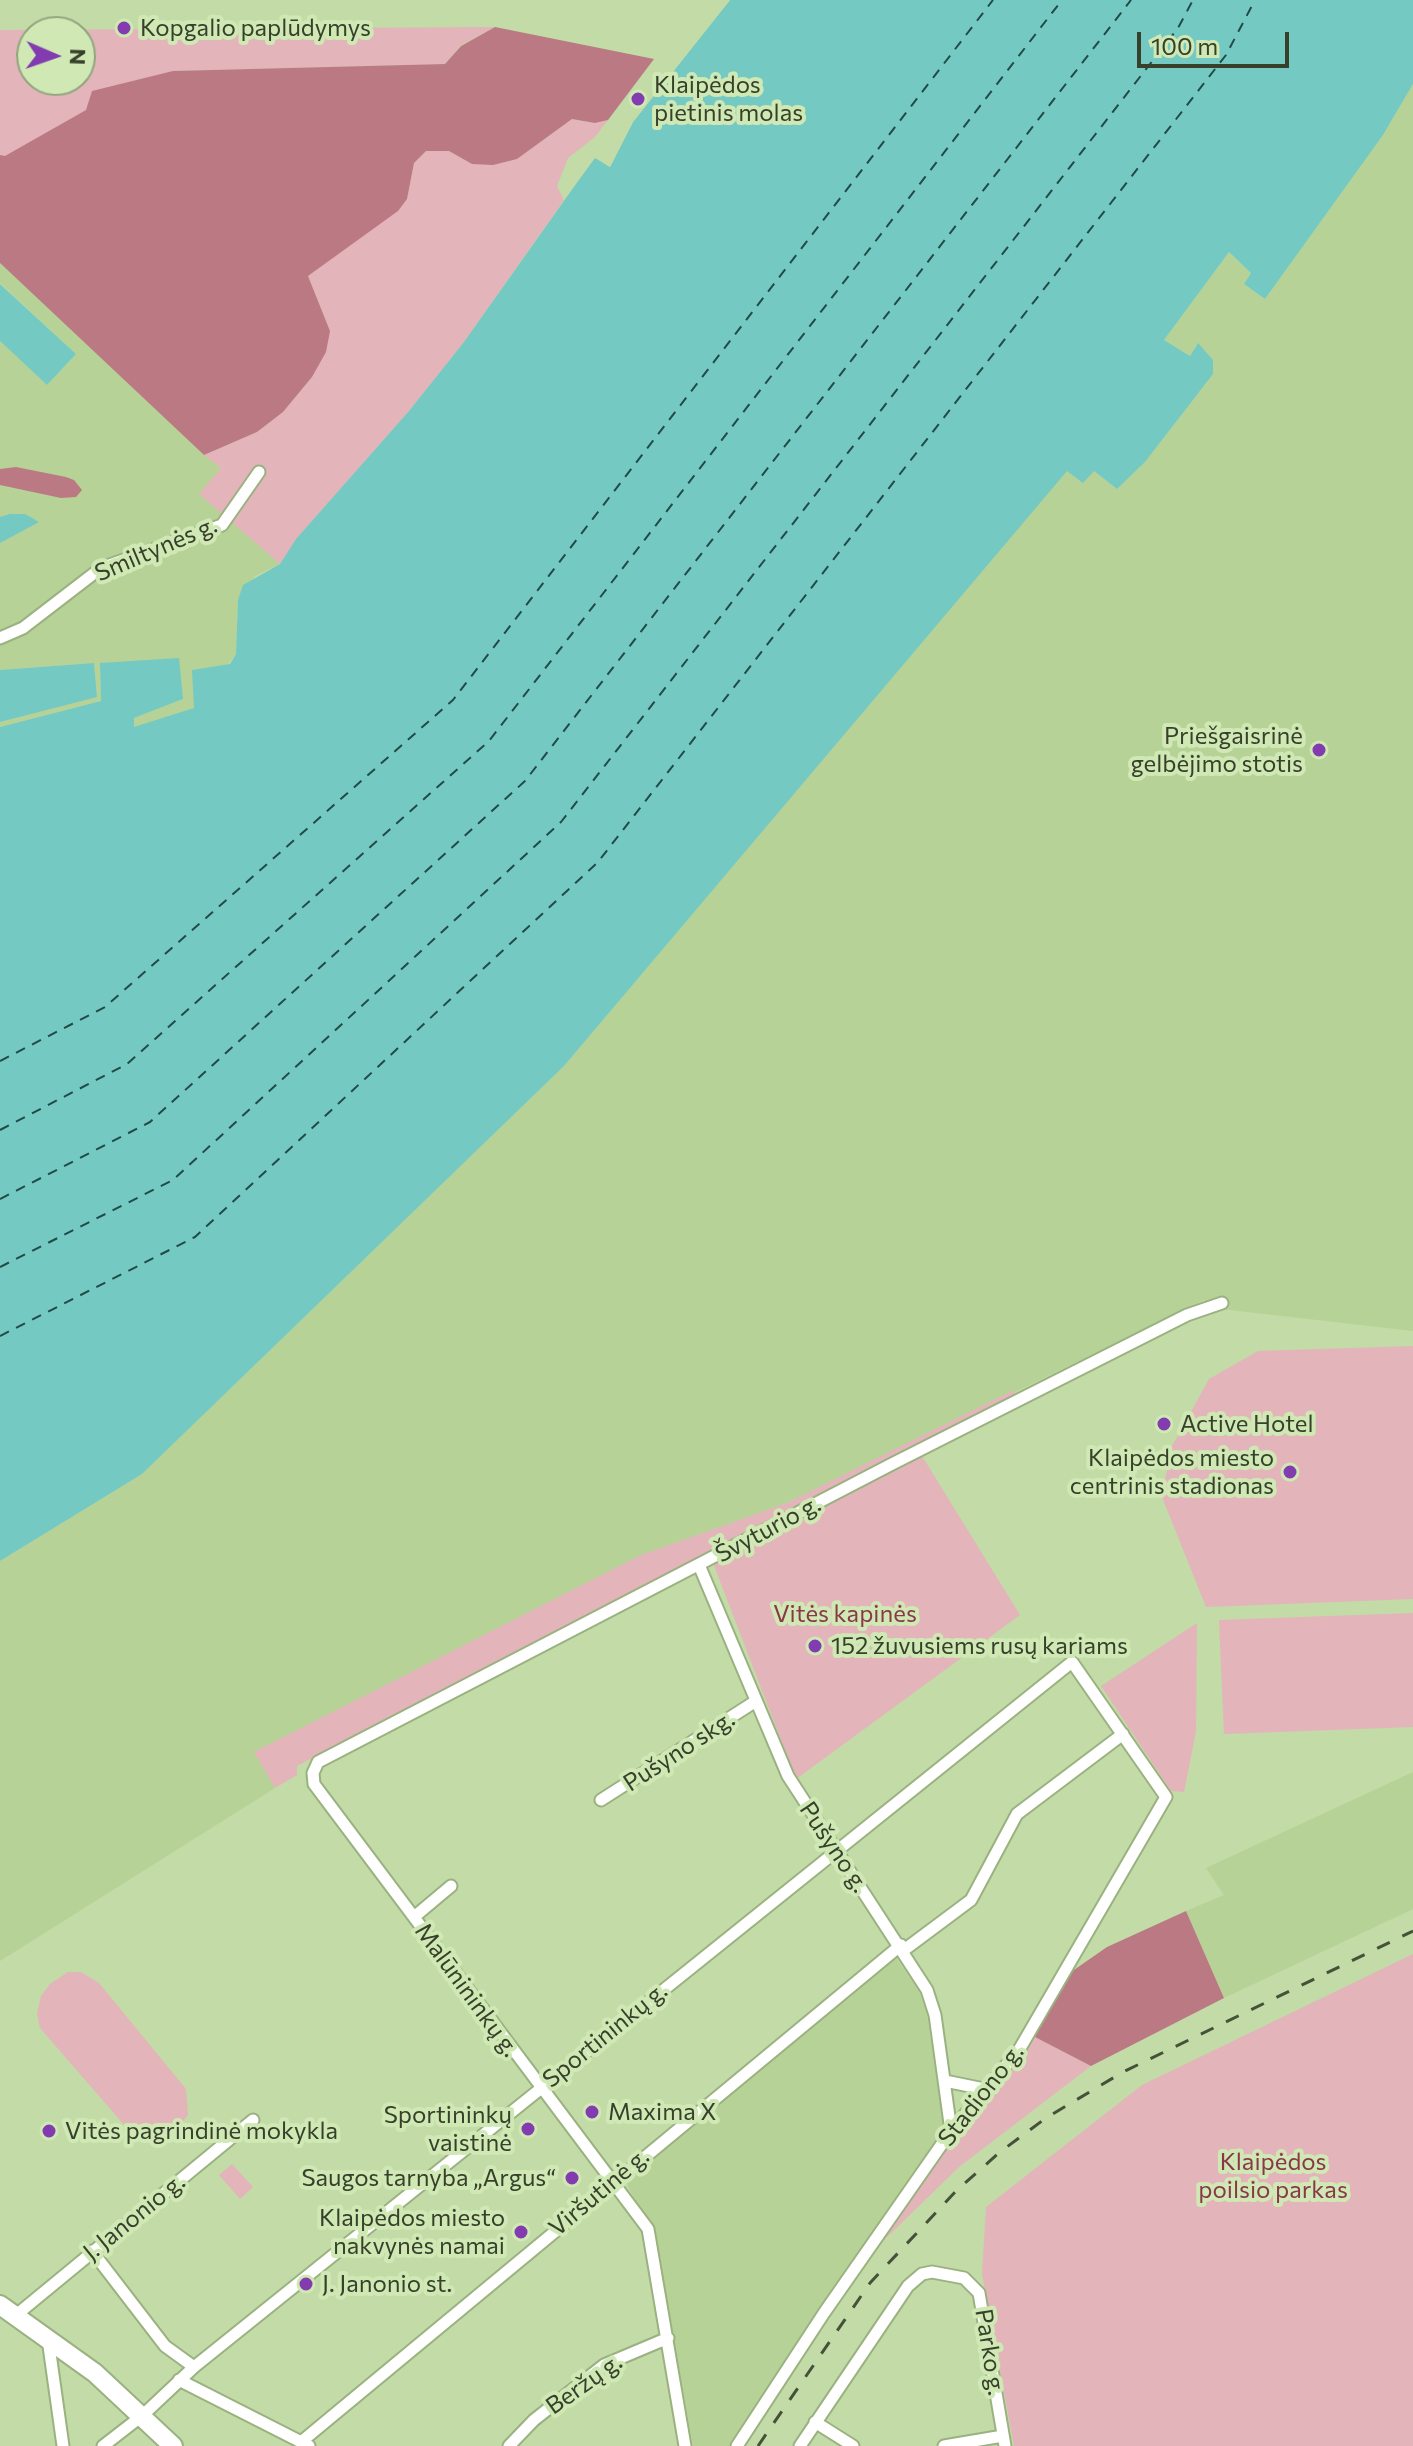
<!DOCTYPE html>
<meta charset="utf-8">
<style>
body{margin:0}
#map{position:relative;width:1413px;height:2446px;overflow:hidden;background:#c2dba7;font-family:Commissioner,sans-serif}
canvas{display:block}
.north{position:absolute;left:16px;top:16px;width:80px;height:80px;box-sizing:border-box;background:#cfe8b4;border:2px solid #92a57d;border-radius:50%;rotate:92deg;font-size:22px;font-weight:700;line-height:32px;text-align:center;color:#36402b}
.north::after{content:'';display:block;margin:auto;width:28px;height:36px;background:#823cb0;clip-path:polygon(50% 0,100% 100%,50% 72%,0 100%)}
.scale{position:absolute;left:1137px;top:32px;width:152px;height:36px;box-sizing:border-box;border:4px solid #36402b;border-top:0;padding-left:10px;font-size:24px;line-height:28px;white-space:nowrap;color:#36402b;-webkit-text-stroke:6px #cfe8b4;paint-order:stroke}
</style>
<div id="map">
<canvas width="1413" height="2446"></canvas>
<div class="north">N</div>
<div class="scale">100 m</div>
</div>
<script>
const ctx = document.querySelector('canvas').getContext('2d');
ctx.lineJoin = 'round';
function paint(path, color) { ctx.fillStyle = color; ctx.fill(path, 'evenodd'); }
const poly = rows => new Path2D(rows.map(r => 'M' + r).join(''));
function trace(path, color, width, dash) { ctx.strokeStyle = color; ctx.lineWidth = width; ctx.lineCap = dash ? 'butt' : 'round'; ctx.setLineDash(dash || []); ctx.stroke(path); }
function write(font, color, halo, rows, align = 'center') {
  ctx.font = font + ' Commissioner,sans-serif'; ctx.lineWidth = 8; ctx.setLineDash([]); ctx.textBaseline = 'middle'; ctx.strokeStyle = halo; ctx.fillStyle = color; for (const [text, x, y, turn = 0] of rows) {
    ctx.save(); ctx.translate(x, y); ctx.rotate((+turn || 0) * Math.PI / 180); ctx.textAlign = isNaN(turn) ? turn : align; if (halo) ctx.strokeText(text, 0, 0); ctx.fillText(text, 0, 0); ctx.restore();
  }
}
paint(poly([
 [1413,84,1413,1331,1221,1309,1204,1300,787,1503,641,1555,255,1752,275,1788,0,1961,0,1561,142,1474,564,1066,1067,470,1094,471,1117,489,1145,462,1213,374,1197,344,1190,356,1164,340,1229,252,1251,273,1244,284,1265,299,1383,135],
 [0,263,204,455,221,468,200,494,280,564,255,576,238,600,236,654,195,708,138,728,134,727,134,718,183,699,100,663,101,701,0,727,0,722,97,696,94,663,0,670,0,341,47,385,76,354,0,283],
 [1413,1772,1413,1909,1224,1998,1186,1911,1224,1895,1206,1868],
 [896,1958,919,1991,927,2015,943,2124,941,2134,825,2301,733,2446,693,2446,655,2234,628,2187,627,2178]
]), '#b6d297');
paint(poly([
 [495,27,461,45,445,64,173,71,86,110,5,157,0,155,0,30],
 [32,32,80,32,80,80,32,80],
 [572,119,595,123,608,120,595,137,568,158,557,186,564,200,464,342,409,411,296,539,280,564,199,494,221,468,204,455,257,432,283,412,312,377,330,331,308,276,398,210,407,199,414,163,426,151,449,151,472,164,517,159],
 [1413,1346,1413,1599,1206,1607,1162,1497,1171,1448,1209,1379,1258,1351],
 [1014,1390,1016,1396,297,1766,297,1775,275,1788,254,1752,641,1555,787,1503],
 [922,1456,1020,1615,796,1779,713,1563],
 [1413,1613,1413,1727,1224,1734,1219,1620],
 [1197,1623,1196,1731,1184,1792,1171,1791,1101,1686],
 [1413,1954,1413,2446,1014,2446,982,2274,986,2207,1142,2085],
 [68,1972,81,1972,99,1983,186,2089,188,2115,169,2138,155,2142,132,2134,40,2028,37,2013,41,1996,50,1984],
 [1033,2036,1091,2066,959,2167,880,2244,878,2242,942,2152,1012,2069],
 [232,2164,253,2187,240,2199,219,2175]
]), '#e3b4ba');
paint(poly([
 [495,27,654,59,608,120,595,123,572,119,517,159,493,165,472,164,449,151,426,151,414,163,407,199,398,211,308,276,330,331,326,352,312,377,283,412,257,432,204,455,0,263,0,155,5,156,86,110,92,91,173,71,445,64,461,46],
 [16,467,66,477,74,480,82,490,76,497,61,498,0,485,0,469],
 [1186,1911,1224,1998,1091,2066,1033,2036,1071,1972,1107,1947]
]), '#bb7984');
paint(poly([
 [730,0,1413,0,1413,84,1383,135,1265,299,1244,284,1251,273,1229,252,1164,340,1190,356,1198,343,1213,360,1213,374,1145,462,1117,489,1094,471,1083,483,1067,471,564,1066,142,1474,0,1561,0,727,101,701,100,663,179,658,183,699,134,718,134,727,194,708,192,670,230,664,236,654,238,600,243,585,280,564,296,539,409,411,464,342,595,157,610,167,633,122],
 [0,284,76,354,47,385,0,341],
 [10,514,25,514,39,522,0,543,0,517],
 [94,663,97,697,0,722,0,670]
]), '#74c9c2');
paint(poly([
 [725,0,730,0,633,122,610,167,595,158,564,200,562,196,592,154,608,161,630,120]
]), '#c2dba7');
trace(poly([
 [0,1061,105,1007,453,700,993,0],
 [0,1130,127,1064,489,741,1062,0],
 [0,1199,150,1122,525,781,1131,0],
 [0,1267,173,1180,561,822,1178,28,1193,0],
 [0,1336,195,1237,598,862,1226,55,1255,0]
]), '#224a47', 2, [10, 8]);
const street = poly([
 [0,638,23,628,101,568,222,525,259,472],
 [699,1565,788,1776,927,1990,935,2015,951,2131],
 [601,1800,756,1701],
 [414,1917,451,1886],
 [904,1950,971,1900,1017,1814,1123,1734],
 [945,2081,989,2090],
 [92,2251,165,2346,194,2367],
 [15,2316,253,2120],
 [48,2339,63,2446],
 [179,2380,309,2446],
 [815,2422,853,2446],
 [301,2442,901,1945],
 [103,2446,143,2415,194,2367,1072,1662,1166,1797,1019,2050,951,2131,824,2313,737,2446],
 [509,2446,534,2420,604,2365,668,2338],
 [685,2446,648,2229,314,1784,313,1773,318,1762,892,1464,1187,1315,1222,1303],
 [800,2446,908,2286,922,2274,932,2272,964,2278,979,2293,1005,2446],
 [944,2446,1003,2436]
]);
const primary = poly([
 [0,2305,95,2373,173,2446]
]);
trace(street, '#9ab280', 15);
trace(primary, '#9ab280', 22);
trace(street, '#fff', 11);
trace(primary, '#fff', 18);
trace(poly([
 [758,2446,870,2283,957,2190,1000,2152,1046,2118,1123,2072,1413,1931]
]), '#455139', 3, [14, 14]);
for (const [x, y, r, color] of [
 [124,28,8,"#823cb0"],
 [638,99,8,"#823cb0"],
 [1319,750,8,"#823cb0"],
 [1164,1424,8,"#823cb0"],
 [1290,1472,8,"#823cb0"],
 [815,1646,8,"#823cb0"],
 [592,2112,8,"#823cb0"],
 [528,2129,8,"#823cb0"],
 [49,2131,8,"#823cb0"],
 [572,2178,8,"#823cb0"],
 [521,2232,8,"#823cb0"],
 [306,2284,8,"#823cb0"]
]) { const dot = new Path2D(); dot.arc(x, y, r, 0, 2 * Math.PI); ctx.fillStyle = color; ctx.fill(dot); trace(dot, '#cfe8b4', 3); }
write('24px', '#36402b', '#cfe8b4', [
 ["Kopgalio paplūdymys",140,28],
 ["Klaipėdos",654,85],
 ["pietinis molas",654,113],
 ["Priešgaisrinė",1303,736,"right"],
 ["gelbėjimo stotis",1303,764,"right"],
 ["Active Hotel",1180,1424],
 ["Klaipėdos miesto",1274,1458,"right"],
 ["centrinis stadionas",1274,1486,"right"],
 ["152 žuvusiems rusų kariams",831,1646],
 ["Maxima X",608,2112],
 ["Sportininkų",512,2115,"right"],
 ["vaistinė",512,2143,"right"],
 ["Vitės pagrindinė mokykla",65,2131],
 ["Saugos tarnyba „Argus“",556,2178,"right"],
 ["Klaipėdos miesto",505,2218,"right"],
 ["nakvynės namai",505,2246,"right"],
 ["J. Janonio st.",322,2284]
], 'left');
write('24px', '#36402b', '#cfe8b4', [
 ["Smiltynės g.",156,549,-23],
 ["Švyturio g.",768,1529,-28],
 ["Pušyno skg.",679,1751,-33],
 ["Pušyno g.",834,1847,56],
 ["Malūnininkų g.",467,1990,54],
 ["Sportininkų g.",605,2035,-39],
 ["Stadiono g.",981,2095,-52],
 ["Viršutinė g.",599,2192,-40],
 ["J. Janonio g.",134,2217,-39],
 ["Parko g.",990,2352,81],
 ["Beržų g.",584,2384,-35]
]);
write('24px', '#893749', '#cfe8b4', [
 ["Vitės kapinės",845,1614],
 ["Klaipėdos",1273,2162],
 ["poilsio parkas",1273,2190]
]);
</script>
